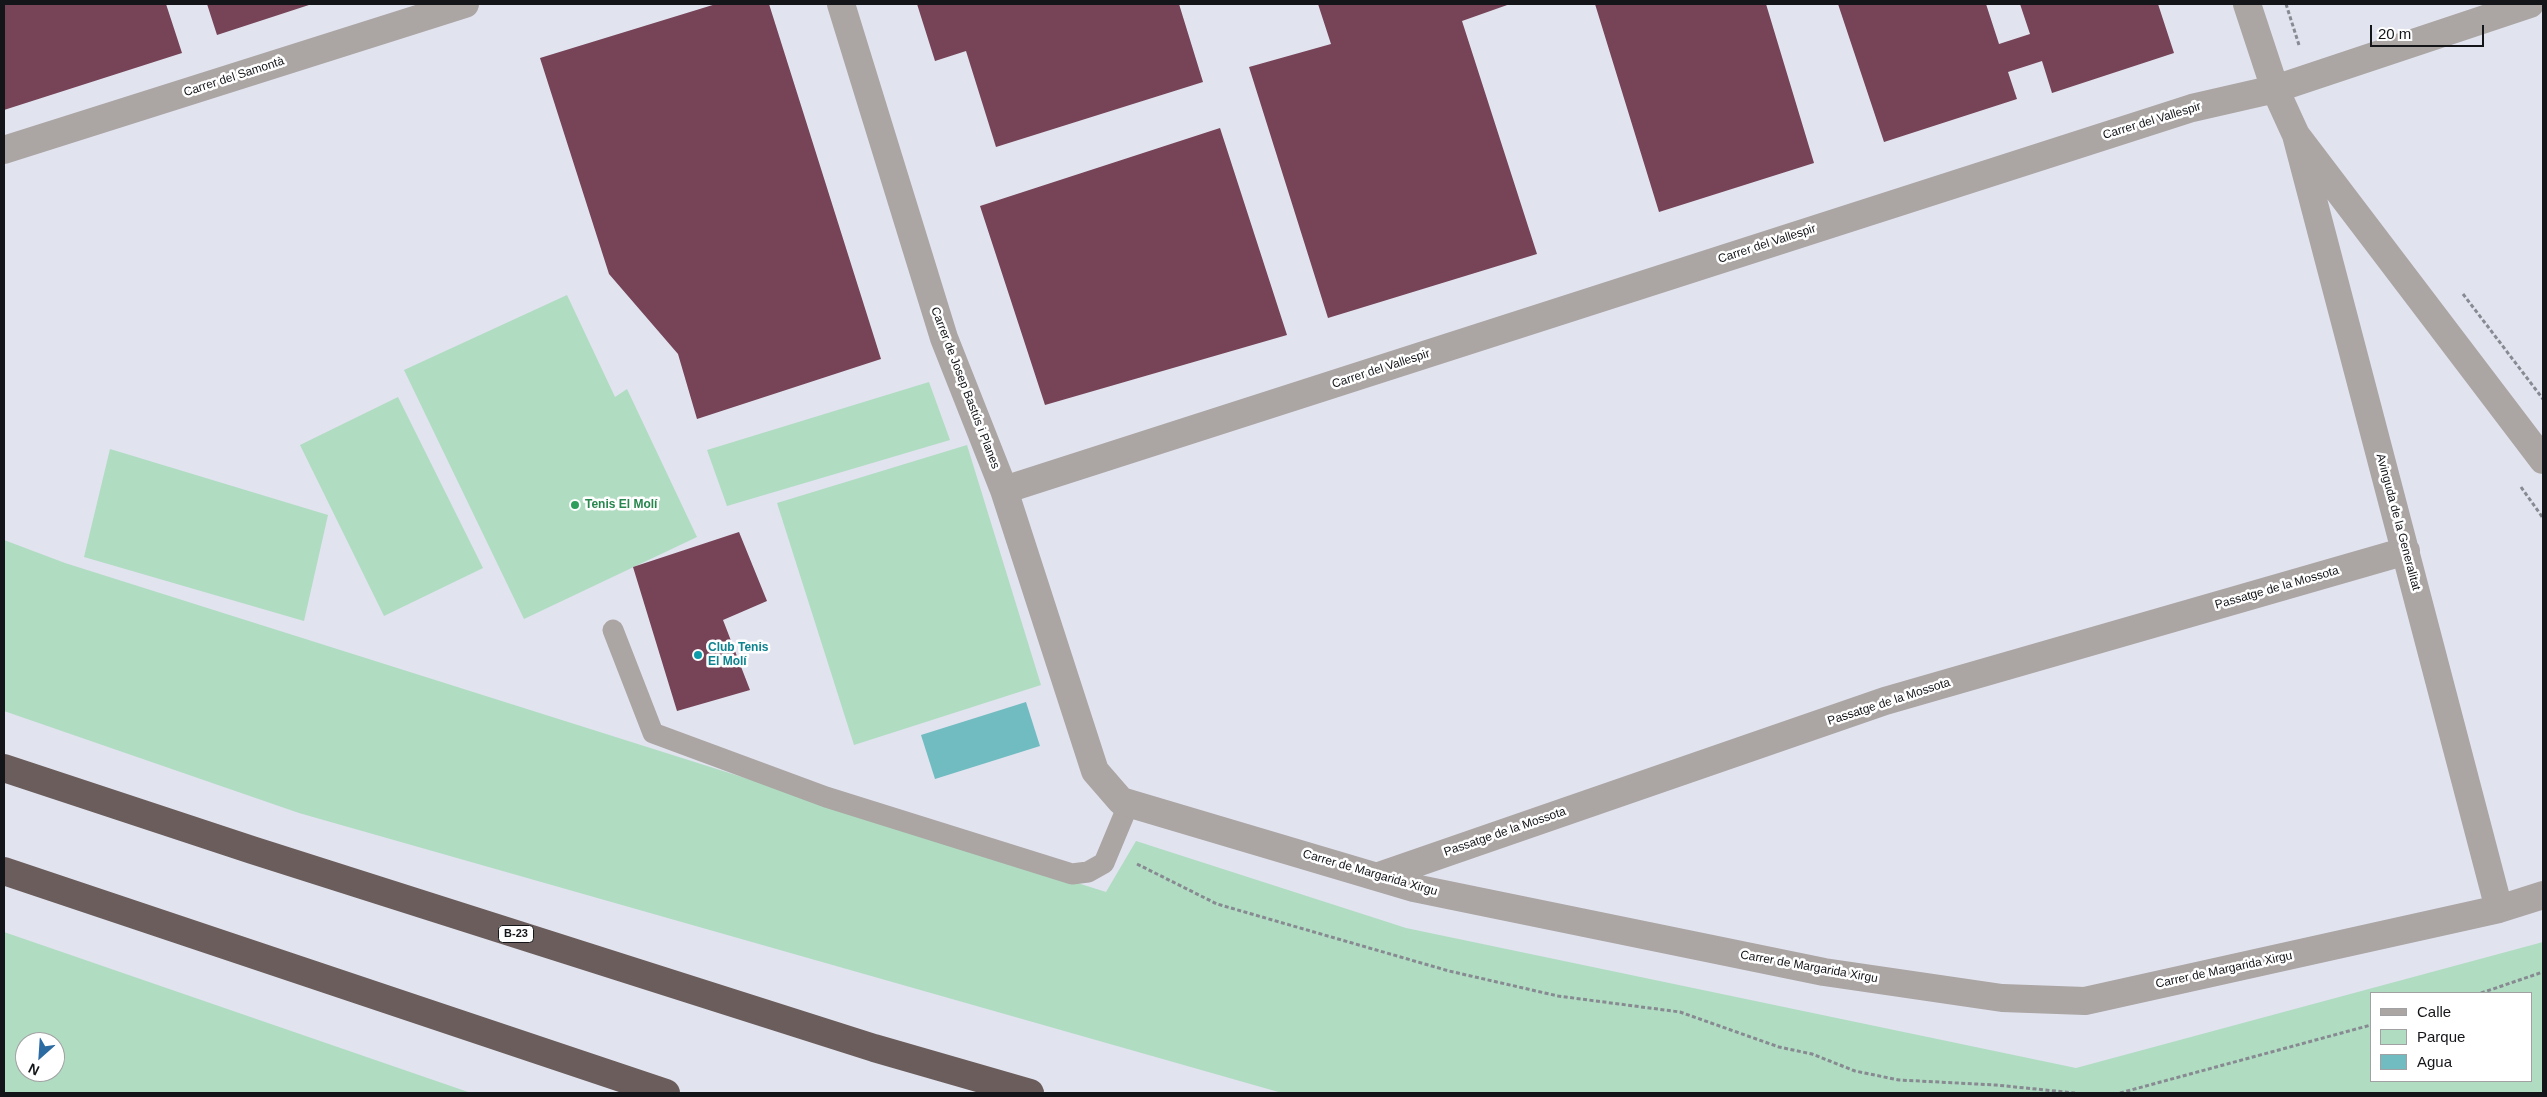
<!DOCTYPE html>
<meta charset="utf-8">
<style>
body{margin:0}
#map{position:relative;width:2547px;height:1097px;overflow:hidden;background:#e1e3ef;font-family:Arial,sans-serif}
canvas{display:block}
.frame{position:absolute;inset:0;border:5px solid #141519;pointer-events:none}
.legend{position:absolute;left:2370px;top:992px;width:162px;height:90px;box-sizing:border-box;background:#fff;border:1px solid #a1a1a3;margin:0;padding:6px 9px;list-style:none;font-size:15px;color:#141519}
.legend li{display:flex;align-items:center;gap:10px;height:25px}
.legend b{width:25px;border:1px solid #a1a1a3}
.north{position:absolute;left:15px;top:1032px;width:50px;height:50px;box-sizing:border-box;background:#fff;border:1px solid #a1a1a3;border-radius:50%;rotate:206deg;font-size:14px;font-weight:700;line-height:20px;text-align:center;color:#141519}
.north::after{content:'';display:block;margin:auto;width:18px;height:22px;background:#2b6ba2;clip-path:polygon(50% 0,100% 100%,50% 72%,0 100%)}
.scale{position:absolute;left:2370px;top:25px;width:114px;height:22px;box-sizing:border-box;border:2px solid #141519;border-top:0;padding-left:6px;font-size:15px;line-height:18px;white-space:nowrap;color:#141519;-webkit-text-stroke:4px #fff;paint-order:stroke}
</style>
<div id="map">
<canvas width="2547" height="1097"></canvas>
<div class="frame"></div>
<ul class="legend">
<li><b style="height:6px;background:#aba5a3"></b>Calle</li>
<li><b style="height:14px;background:#b0dcc2"></b>Parque</li>
<li><b style="height:14px;background:#71bcc1"></b>Agua</li>
</ul>
<div class="north">N</div>
<div class="scale">20 m</div>
</div>
<script>
const ctx = document.querySelector('canvas').getContext('2d');
ctx.lineJoin = 'round';
function paint(path, color) { ctx.fillStyle = color; ctx.fill(path, 'evenodd'); }
const poly = rows => new Path2D(rows.map(r => 'M' + r).join(''));
function trace(path, color, width, dash) { ctx.strokeStyle = color; ctx.lineWidth = width; ctx.lineCap = dash ? 'butt' : 'round'; ctx.setLineDash(dash || []); ctx.stroke(path); }
function write(font, color, halo, rows, align = 'center') {
  ctx.font = font + ' Arial,sans-serif'; ctx.lineWidth = 5; ctx.setLineDash([]); ctx.textBaseline = 'middle'; ctx.strokeStyle = halo; ctx.fillStyle = color; for (const [text, x, y, turn = 0] of rows) {
    ctx.save(); ctx.translate(x, y); ctx.rotate((+turn || 0) * Math.PI / 180); ctx.textAlign = isNaN(turn) ? turn : align; if (halo) ctx.strokeText(text, 0, 0); ctx.fillText(text, 0, 0); ctx.restore();
  }
}
paint(poly([
 [567,295,615,397,627,389,697,537,524,619,404,370],
 [929,382,950,440,727,506,707,450],
 [398,397,483,568,384,616,300,445],
 [967,445,1041,685,854,745,777,503],
 [110,449,328,515,304,621,84,557],
 [4,540,65,563,1106,892,1136,841,1406,928,2076,1068,2543,942,2543,1093,1282,1093,299,813,4,711],
 [2371,993,2531,993,2531,1081,2371,1081],
 [4,932,471,1093,4,1093],
 [25,1042,55,1042,55,1072,25,1072]
]), '#b0dcc2');
paint(poly([
 [1026,702,1040,746,935,779,921,735]
]), '#71bcc1');
paint(poly([
 [4,4,166,4,182,53,4,110],
 [207,4,312,4,217,35],
 [716,4,769,4,881,359,697,419,678,354,609,274,540,58],
 [917,4,1179,4,1203,82,996,147,966,51,935,61],
 [1318,4,1510,4,1462,21,1537,254,1328,318,1249,67,1331,44],
 [1595,4,1766,4,1814,163,1659,212],
 [1838,4,1986,4,1999,44,2030,34,2020,4,2158,4,2174,53,2052,93,2042,61,2008,72,2017,99,1884,142],
 [1220,128,1287,335,1045,405,980,206],
 [739,532,767,601,723,620,750,690,677,711,633,567]
]), '#764357');
trace(poly([
 [2286,4,2299,45],
 [2463,294,2543,399],
 [2521,487,2543,518],
 [1137,864,1217,904,1449,971,1558,996,1680,1012,1779,1047,1812,1054,1855,1071,1899,1080,1996,1085,2075,1093],
 [2481,993,2543,972],
 [2120,1093,2371,1025]
]), '#888a92', 3, [4, 2.5]);
trace(poly([
 [613,630,653,733,826,797,1072,874,1088,872,1104,863,1129,803]
]), '#aba5a3', 21);
trace(poly([
 [841,4,944,338,1004,490,1095,771,1121,801,1414,888,1824,972,2002,998,2085,1001,2499,909,2543,895],
 [2247,4,2275,89,2296,135,2543,460],
 [2296,135,2499,909],
 [4,150,465,4],
 [1004,490,2192,108,2275,89,2530,4],
 [1379,876,1885,701,2406,551]
]), '#aba5a3', 28);
trace(poly([
 [4,768,252,850,874,1048,1030,1093],
 [4,871,666,1093]
]), '#6a5d5b', 28);
for (const [x, y, r, color] of [
 [575,505,5,"#2e9e5b"],
 [698,655,5,"#0f9aa8"]
]) { const dot = new Path2D(); dot.arc(x, y, r, 0, 2 * Math.PI); ctx.fillStyle = color; ctx.fill(dot); trace(dot, '#fff', 2); }
for (const [x, y, w] of [
 [516,934,35]
]) { const box = new Path2D(); box.roundRect(x - w / 2, y - 8.5, w, 17, 4); ctx.fillStyle = '#fff'; ctx.fill(box); trace(box, '#141519', 1); }
write('bold 11px', '#141519', null, [
 ["B-23",516,934]
]);
write('12px', '#141519', '#fff', [
 ["Carrer del Samontà",234,77,-18],
 ["Carrer del Vallespir",2152,121,-17],
 ["Carrer del Vallespir",1767,244,-18],
 ["Carrer del Vallespir",1381,369,-18],
 ["Carrer de Josep Bastús i Planes",965,388,69],
 ["Avinguda de la Generalitat",2398,522,75],
 ["Passatge de la Mossota",2277,588,-16],
 ["Passatge de la Mossota",1889,702,-18],
 ["Passatge de la Mossota",1505,832,-19],
 ["Carrer de Margarida Xirgu",1370,873,16],
 ["Carrer de Margarida Xirgu",1809,967,10],
 ["Carrer de Margarida Xirgu",2224,970,-12]
]);
write('bold 12px', '#27864d', '#fff', [
 ["Tenis El Molí",585,505]
], 'left');
write('bold 12px', '#0d838f', '#fff', [
 ["Club Tenis",708,648],
 ["El Molí",708,662]
], 'left');
</script>
